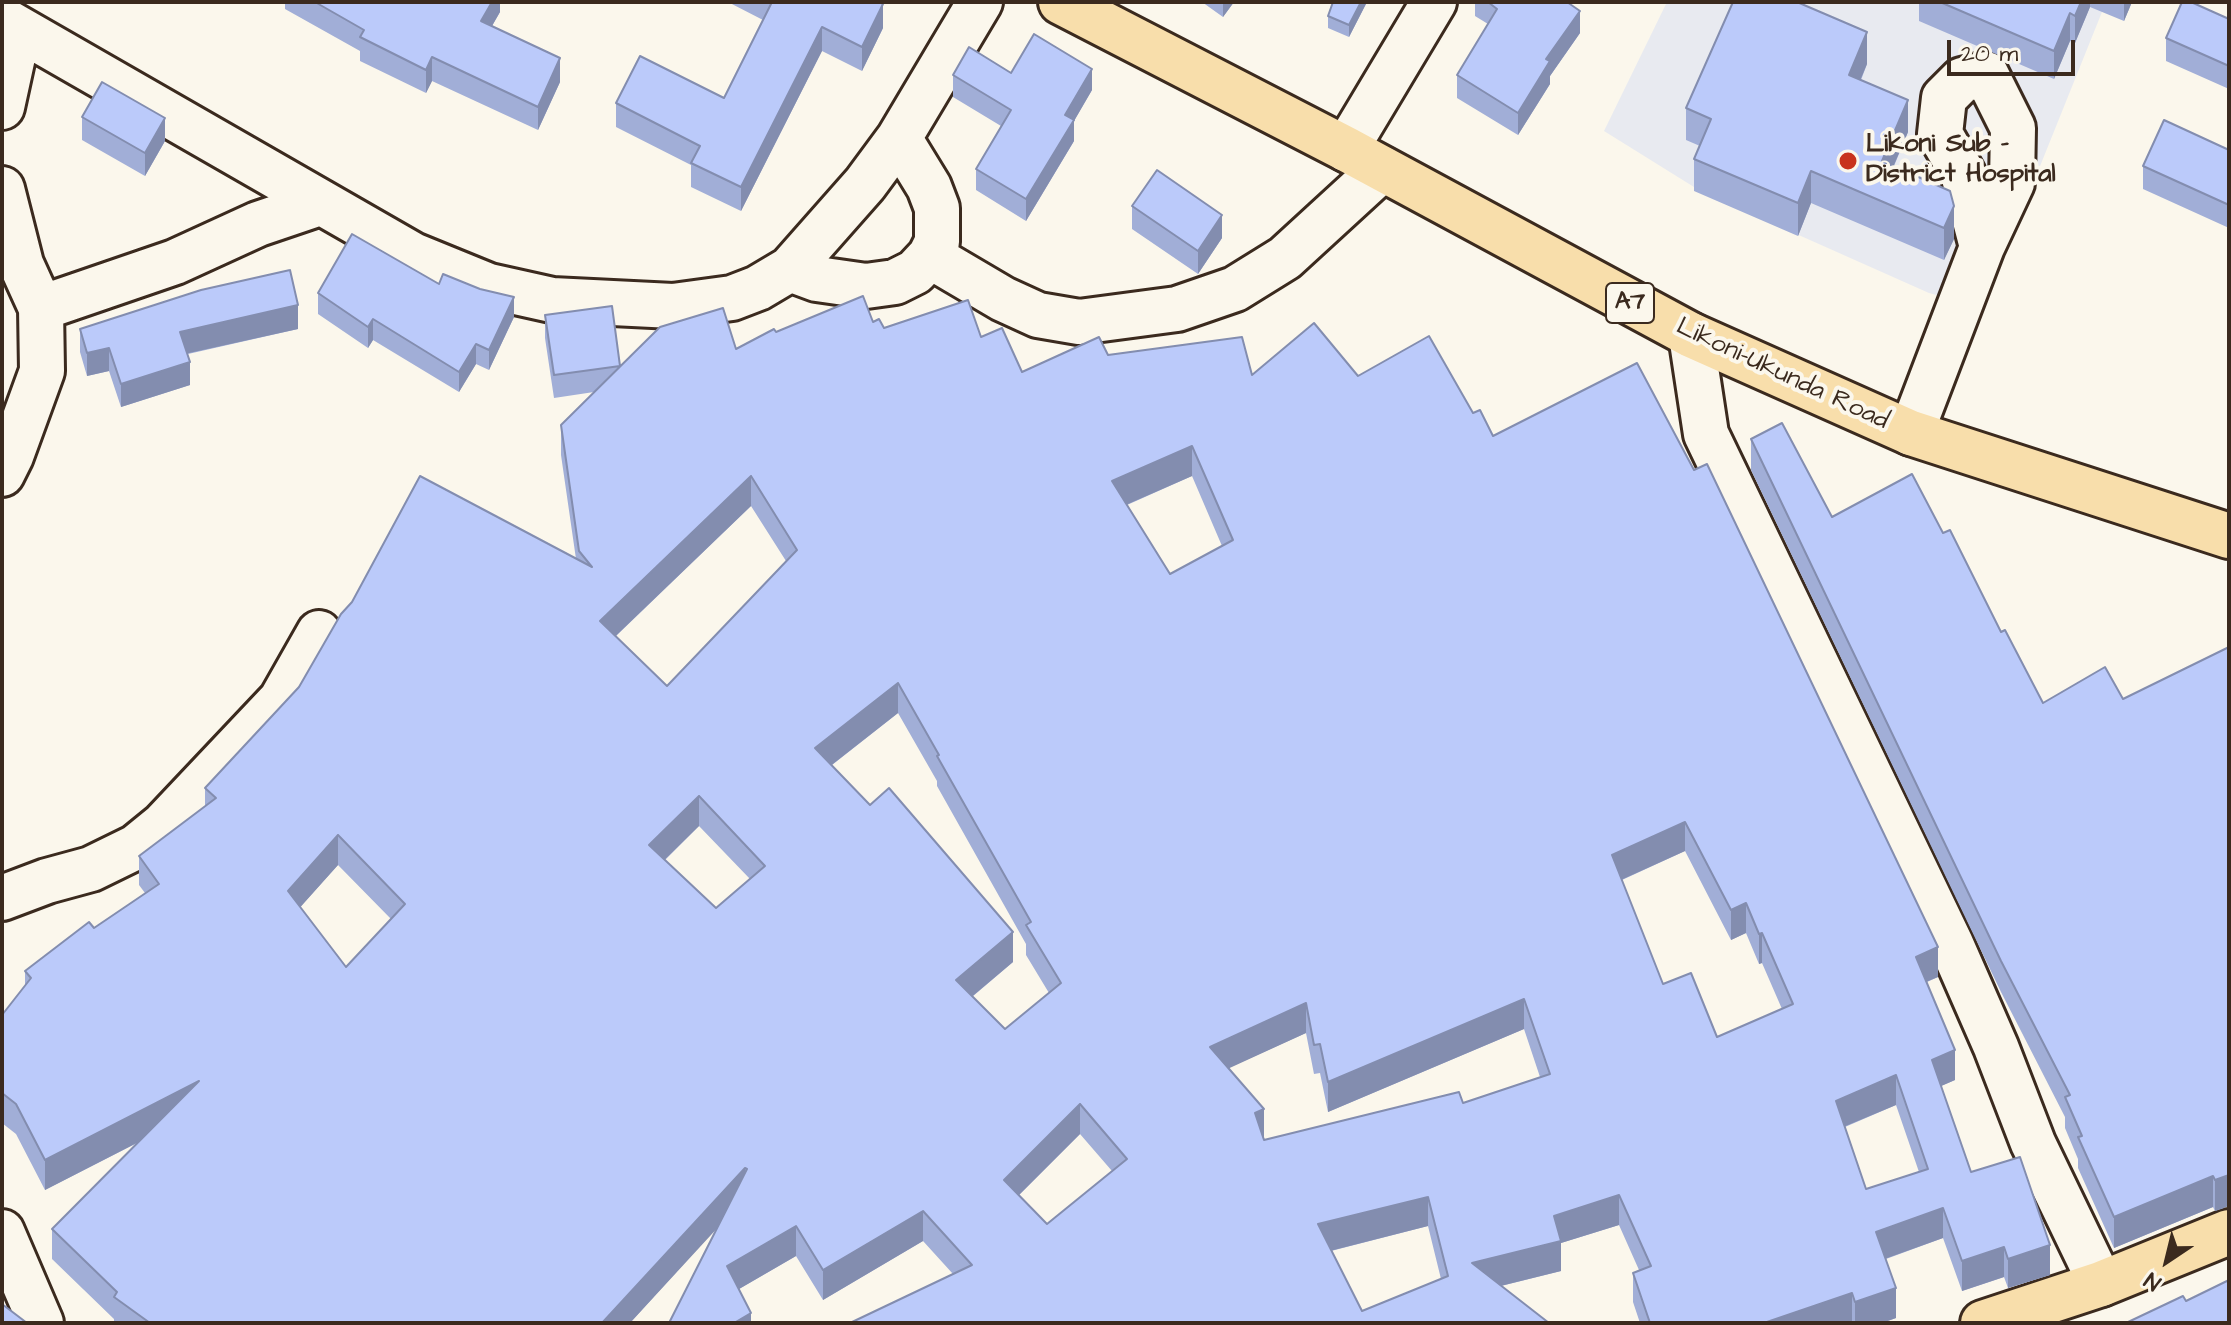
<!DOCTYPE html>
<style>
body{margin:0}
#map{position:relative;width:2231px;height:1325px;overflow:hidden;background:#fbf7ec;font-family:"Architects Daughter",sans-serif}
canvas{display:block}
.frame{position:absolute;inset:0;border:4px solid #3b2a1e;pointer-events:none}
.north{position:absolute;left:2127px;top:1221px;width:80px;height:80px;-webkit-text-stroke:6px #fbf7ec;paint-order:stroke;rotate:215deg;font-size:22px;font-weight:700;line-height:32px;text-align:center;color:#3b2a1e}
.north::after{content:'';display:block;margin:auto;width:28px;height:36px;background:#3b2a1e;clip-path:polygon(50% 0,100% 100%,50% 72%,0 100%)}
.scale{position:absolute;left:1947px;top:40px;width:128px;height:36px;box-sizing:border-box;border:4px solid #3b2a1e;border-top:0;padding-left:10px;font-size:24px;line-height:28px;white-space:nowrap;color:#3b2a1e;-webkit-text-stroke:6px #fbf7ec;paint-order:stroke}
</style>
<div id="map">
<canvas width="2231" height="1325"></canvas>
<div class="frame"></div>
<div class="north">N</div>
<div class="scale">20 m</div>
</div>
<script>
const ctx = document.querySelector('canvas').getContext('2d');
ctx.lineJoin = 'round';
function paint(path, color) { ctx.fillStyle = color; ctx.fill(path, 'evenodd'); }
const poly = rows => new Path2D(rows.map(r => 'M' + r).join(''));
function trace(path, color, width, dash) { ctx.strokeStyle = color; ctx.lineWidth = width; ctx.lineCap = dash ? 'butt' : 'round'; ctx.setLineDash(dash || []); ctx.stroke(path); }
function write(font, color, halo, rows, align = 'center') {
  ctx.font = font + ' "Architects Daughter",sans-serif'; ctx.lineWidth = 8; ctx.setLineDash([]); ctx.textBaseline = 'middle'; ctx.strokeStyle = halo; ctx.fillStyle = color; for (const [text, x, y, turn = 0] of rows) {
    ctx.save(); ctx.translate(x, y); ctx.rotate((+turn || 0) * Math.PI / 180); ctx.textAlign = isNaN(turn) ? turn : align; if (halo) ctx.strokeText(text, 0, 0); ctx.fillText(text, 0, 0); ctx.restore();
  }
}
paint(poly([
 [1667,2,2106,2,1983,308,1929,293,1702,192,1604,131]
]), '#e8eaf0');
const street = poly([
 [2,19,413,255,489,286,552,300,673,306,732,298,758,288,790,269,865,184,899,138,980,2],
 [2,107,19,29],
 [1346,149,1434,2],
 [2,189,21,264,41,308,175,262,258,224,320,203],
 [930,256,1003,299,1038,315,1079,322,1177,309,1235,289,1285,258,1382,169],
 [790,269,817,279,866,286,895,282,915,272,930,256,937,242,937,208,929,187,899,138],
 [1691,335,1706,434,1951,944,1996,1047,2033,1143,2101,1284],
 [1911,433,1982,247,2012,183,2013,128,1986,74,1962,80,1944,98,1940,134,1963,174,1982,247],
 [2,474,11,456,42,371,41,308],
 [2,898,47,881,91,869,136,847,163,825,281,700,319,633],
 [2,1232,41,1323]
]);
const highway = poly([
 [1061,2,1346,149,1691,335,1911,433,2229,536],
 [1983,1323,2101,1284,2229,1232]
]);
trace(street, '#3b2a1e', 50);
trace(highway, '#3b2a1e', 50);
trace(street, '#fbf7ec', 44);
trace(highway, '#f8deab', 44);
paint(poly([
 [285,2,500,2,500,12,492,26,560,82,538,130,432,81,426,93,360,61,360,51,285,9],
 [728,2,879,2,883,28,862,71,822,51,741,211,691,187,691,165,616,127,616,103,724,98,763,20],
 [1202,2,1234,2,1223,17],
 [1333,2,1367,2,1349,37,1328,28,1328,16],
 [1475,2,1567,2,1580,33,1550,76,1550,84,1518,135,1457,98,1457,75,1488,24,1475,16],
 [1919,2,2132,2,2124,21,2090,7,2075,43,2070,41,2054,79,1919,21],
 [2229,19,2229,89,2166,61,2166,38],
 [1867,64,1861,80,1908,132,1894,166,1954,239,1944,260,1811,203,1798,236,1694,191,1694,159,1700,146,1686,140,1686,108],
 [1011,73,1092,90,1074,121,1074,141,1026,221,976,190,976,169,1001,126,953,97,953,75],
 [82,117,165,141,145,176,82,140],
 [2229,150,2229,228,2143,189,2143,166],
 [1132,206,1222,238,1198,274,1132,229],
 [439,284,514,317,489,370,476,364,459,392,373,340,368,348,318,314,318,293],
 [612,306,620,367,736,349,776,332,873,322,884,328,981,337,1022,372,1108,355,1252,375,1358,376,1473,413,1938,977,1927,982,1955,1080,1941,1086,1971,1172,2050,1275,2008,1288,2004,1277,1962,1291,1943,1238,1886,1259,1896,1318,1882,1323,1640,1323,1633,1302,1633,1273,1639,1270,1619,1225,1561,1243,1561,1271,1501,1286,1549,1323,850,1323,953,1274,923,1241,823,1300,796,1256,739,1289,751,1323,669,1323,718,1226,630,1323,114,1323,114,1319,52,1259,52,1229,139,1142,45,1190,16,1134,2,1123,2,1015,25,986,25,971,94,928,145,893,139,885,139,856,205,807,205,788,576,559,561,455,561,425,594,392,554,398,545,338,545,315],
 [1192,476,1222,546,1170,574,1127,505],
 [751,506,786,561,667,686,616,636],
 [898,713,937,781,937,786,1026,944,1026,955,1049,993,1005,1029,972,997,1013,962,832,765],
 [699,826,750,879,716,908,665,860],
 [1685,851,1731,940,1746,933,1759,964,1762,963,1782,1009,1717,1037,1663,984,1622,880],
 [338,865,391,919,346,967,300,907],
 [1524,1029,1540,1077,1463,1103,1264,1140,1264,1109,1228,1068,1306,1033,1314,1074,1320,1073,1328,1112],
 [1896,1105,1919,1172,1866,1189,1845,1127],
 [1080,1134,1112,1171,1047,1224,1019,1195],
 [1428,1226,1441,1279,1362,1311,1331,1251],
 [80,329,298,329,188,354,190,385,121,407,109,371,87,376,80,352],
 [1751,439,1832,517,1943,533,2043,703,2105,667,2224,1208,2215,1211,2213,1207,2114,1248,2078,1168,2078,1159,2065,1128,2065,1117,2001,992,1751,470]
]), '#a1aed7');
paint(poly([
 [492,2,500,2,500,12,481,45,481,21],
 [1223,2,1234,2,1223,17],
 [1361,2,1367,2,1349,37,1349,25],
 [2081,2,2090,2,2090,7,2075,43,2075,16],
 [2124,2,2132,2,2124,21],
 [883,4,883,28,862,71,862,47],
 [1580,11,1580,33,1550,76,1550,84,1518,135,1518,113,1546,59],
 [2070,13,2070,41,2054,79,2054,51],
 [822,27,822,51,741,211,741,187],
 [1867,32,1867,64,1849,107,1849,75],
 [432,57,432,81,426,93,426,70],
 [560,58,560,82,538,130,538,107],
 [1092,69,1092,90,1074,121,1074,141,1026,221,1026,199,1065,115],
 [1908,100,1908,132,1882,193,1882,161],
 [165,118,165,141,145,176,145,153],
 [1811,171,1811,203,1798,236,1798,203],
 [1954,206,1954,239,1944,260,1944,228],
 [1222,215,1222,238,1198,274,1198,251],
 [514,297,514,317,489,370,489,350],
 [298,305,298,329,180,355,180,332],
 [373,319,373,340,368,348,368,327],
 [476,344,476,364,459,392,459,372],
 [109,348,109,371,87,376,87,353],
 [190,362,190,385,121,407,121,384],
 [1192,446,1192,476,1112,511,1112,481],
 [751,476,751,506,600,651,600,621],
 [898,683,898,713,815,778,815,748],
 [699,796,699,826,649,875,649,845],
 [1685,822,1685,851,1612,884,1612,855],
 [338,835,338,865,288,921,288,891],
 [1746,903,1746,933,1731,940,1731,910],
 [1013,932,1013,962,956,1010,956,980],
 [1762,933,1762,963,1759,964,1759,934],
 [1938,947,1938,977,1916,986,1916,957],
 [1524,999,1524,1029,1328,1112,1328,1082],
 [1306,1003,1306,1033,1210,1077,1210,1047],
 [1955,1050,1955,1080,1932,1090,1932,1060],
 [1896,1075,1896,1105,1836,1130,1836,1101],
 [199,1081,199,1111,45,1190,45,1160],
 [1080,1104,1080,1134,1004,1210,1004,1180],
 [1264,1109,1264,1139,1255,1113],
 [745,1168,745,1198,630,1323,602,1323],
 [2229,1175,2229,1206,2215,1211,2215,1180],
 [2213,1176,2213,1207,2114,1248,2114,1217],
 [1619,1195,1619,1225,1561,1243,1561,1271,1472,1293,1472,1263,1554,1216],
 [1428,1197,1428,1226,1318,1254,1318,1224],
 [1943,1208,1943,1238,1876,1262,1876,1232],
 [923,1211,923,1241,823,1300,823,1270],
 [796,1226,796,1256,727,1296,727,1266],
 [2050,1245,2050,1275,2008,1288,2008,1259],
 [2004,1247,2004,1277,1962,1291,1962,1261],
 [1896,1288,1896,1318,1882,1323,1855,1323,1855,1302],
 [1852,1293,1852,1323,1764,1323],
 [751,1313,751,1323,734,1323]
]), '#838daf');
const building = poly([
 [315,2,492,2,481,21,560,58,538,107,432,57,426,70,360,37,364,30,315,2],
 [772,2,879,2,883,4,862,47,822,27,741,187,691,163,700,146,616,103,640,56,724,98,772,2],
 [1333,2,1361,2,1349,25,1328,16,1333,2],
 [1488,2,1567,2,1580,11,1546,59,1550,61,1518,113,1457,75,1497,9,1488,2],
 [1733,2,1797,2,1867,32,1849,75,1908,100,1882,161,1950,191,1954,206,1944,228,1811,171,1798,203,1694,159,1711,119,1686,108,1733,2],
 [1940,2,2081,2,2075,16,2070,13,2054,51,1940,2],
 [2182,2,2191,2,2229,19,2229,66,2166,38,2182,2],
 [1034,34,1092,69,1065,115,1074,120,1026,199,976,169,1011,110,953,75,969,47,1011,73,1034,34],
 [102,82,165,118,145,153,82,117,102,82],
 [2164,120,2229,150,2229,205,2143,166,2164,120],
 [1157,170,1222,215,1198,251,1132,206,1157,170],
 [352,234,439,284,443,274,480,289,514,297,489,350,476,344,459,372,373,319,368,327,318,293,352,234],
 [290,270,298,305,180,332,190,362,121,384,109,348,87,353,80,329,201,290,290,270],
 [863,296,873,322,879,319,884,328,968,300,981,337,1002,328,1022,372,1099,337,1108,355,1242,337,1252,375,1314,323,1358,376,1429,336,1473,413,1480,410,1493,436,1637,363,1694,470,1707,464,1938,947,1916,957,1955,1050,1932,1060,1971,1172,2020,1157,2050,1245,2008,1259,2004,1247,1962,1261,1943,1208,1876,1232,1896,1288,1855,1302,1852,1293,1764,1323,1650,1323,1633,1273,1651,1266,1619,1195,1554,1216,1561,1241,1472,1263,1549,1323,850,1323,972,1265,923,1211,823,1270,796,1226,727,1266,751,1313,734,1323,669,1323,747,1169,745,1168,602,1323,150,1323,114,1297,117,1292,52,1229,199,1081,45,1160,16,1104,2,1093,2,1015,31,978,25,971,89,922,94,928,159,884,139,856,216,798,205,788,299,687,341,614,352,602,420,476,592,567,579,551,561,425,660,327,723,308,736,349,774,329,776,332,863,296],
 [1192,446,1233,540,1170,574,1112,481,1192,446],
 [751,476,797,550,667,686,600,621,751,476],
 [898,683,939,755,937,756,1031,922,1026,925,1061,983,1005,1029,956,980,1013,932,889,788,870,805,815,748,898,683],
 [699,796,765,866,716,908,649,845,699,796],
 [1685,822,1731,910,1746,903,1759,934,1762,933,1793,1004,1717,1037,1691,973,1663,984,1612,855,1685,822],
 [338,835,405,904,346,967,288,891,338,835],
 [1524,999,1550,1074,1463,1103,1459,1092,1264,1140,1255,1113,1264,1109,1210,1047,1306,1003,1314,1045,1320,1044,1328,1082,1524,999],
 [1896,1075,1928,1169,1866,1189,1836,1101,1896,1075],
 [1080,1104,1127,1159,1047,1224,1004,1180,1080,1104],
 [1428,1197,1448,1276,1362,1311,1318,1224,1428,1197],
 [612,306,620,366,554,375,545,315,612,306],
 [1782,423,1832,517,1912,474,1943,533,1950,530,2001,632,2005,630,2043,703,2105,667,2123,699,2229,647,2229,1175,2215,1180,2213,1176,2114,1217,2078,1137,2082,1136,2065,1097,2070,1095,2001,961,1751,439,1782,423],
 [2229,1280,2229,1323,2126,1323,2183,1296,2186,1301,2229,1280],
 [2,1304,27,1323,2,1323,2,1304]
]);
paint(building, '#bbcafa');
trace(building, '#838daf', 2);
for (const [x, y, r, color] of [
 [1848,161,10,"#c8321e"]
]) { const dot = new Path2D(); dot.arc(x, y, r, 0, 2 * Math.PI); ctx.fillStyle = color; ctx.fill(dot); trace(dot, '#fbf7ec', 3); }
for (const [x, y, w] of [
 [1630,303,48]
]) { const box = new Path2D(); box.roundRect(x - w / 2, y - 20, w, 40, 6); ctx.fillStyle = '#fbf7ec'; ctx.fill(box); trace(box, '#3b2a1e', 2); }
write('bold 24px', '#3b2a1e', null, [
 ["A7",1630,303]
]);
write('bold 26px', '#3b2a1e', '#fbf7ec', [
 ["Likoni Sub -",1866,146],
 ["District Hospital",1866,176]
], 'left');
write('26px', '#3b2a1e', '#fbf7ec', [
 ["Likoni-Ukunda Road",1782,375,25]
]);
</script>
